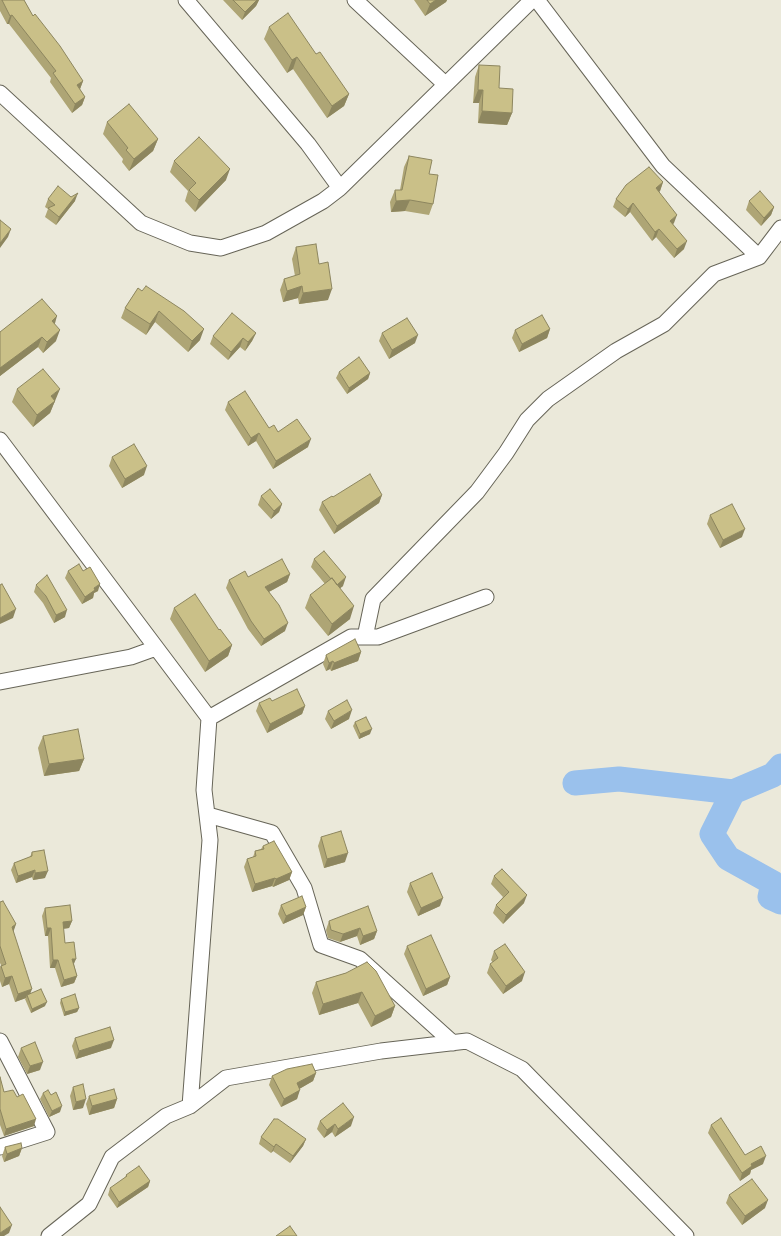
<!DOCTYPE html>
<style>
body{margin:0}
canvas{display:block;background:#ebe9da}
</style>
<canvas width="781" height="1236"></canvas>
<script>
const ctx = document.querySelector('canvas').getContext('2d');
ctx.lineJoin = 'round';
const poly = rows => new Path2D(rows.map(r => 'M' + r).join(''));
function trace(path, color, width, dash) { ctx.strokeStyle = color; ctx.lineWidth = width; ctx.lineCap = dash ? 'butt' : 'round'; ctx.setLineDash(dash || []); ctx.stroke(path); }
function paint(path, color) { ctx.fillStyle = color; ctx.fill(path, 'evenodd'); }
trace(poly([
 [575,783,619,779,733,792,773,775,781,766],
 [733,792,712,834,728,858,773,883,770,897,781,902]
]), '#9ac1ec', 25);
const minor = poly([
 [186,0,308,144,340,188],
 [355,0,445,84],
 [537,0,663,166,759,257],
 [0,93,141,223,190,243,221,248,266,233,323,201,340,188,532,0],
 [0,440,209,718,204,790,210,840,190,1106],
 [365,637,373,599,477,492,506,453,527,420,548,399,616,351,664,324,714,274,759,257,781,228],
 [0,682,131,657,156,648],
 [209,718,351,637,378,637,486,597],
 [208,815,272,833,304,888,321,945,360,959,453,1043],
 [0,1041,47,1132,0,1147],
 [49,1236,89,1204,112,1157,166,1116,190,1106,226,1078,381,1051,467,1041,522,1069,686,1236]
]);
trace(minor, '#676558', 17);
trace(minor, '#fff', 15);
paint(poly([
 [0,0,24,0,33,16,83,81,80,89,85,97,82,105,72,113,50,82,51,78,9,24,7,24,0,11],
 [223,0,259,0,256,6,242,20],
 [414,0,447,0,446,2,425,16],
 [269,27,316,54,349,94,344,106,327,118,293,69,287,73,264,39],
 [479,65,499,88,512,113,507,125,478,123,479,103,473,103,475,77],
 [107,122,158,139,153,151,129,171,122,162,123,159,103,134],
 [409,156,429,174,433,204,429,215,405,211,391,212,390,202,395,190,400,190,404,167],
 [174,161,226,180,195,212,185,201,188,191,170,172],
 [663,182,660,191,659,192,674,223,673,224,684,249,674,258,656,237,652,241,630,212,625,217,613,207,616,199],
 [71,197,75,201,56,225,45,217,48,209,45,207,48,199],
 [749,201,774,207,771,215,761,226,746,210],
 [296,247,319,264,328,300,299,304,298,298,283,302,280,290,284,279,295,276,292,259],
 [138,288,200,340,188,352,155,322,146,335,121,318,125,308],
 [54,324,56,341,43,353,38,347,0,376,0,332],
 [550,329,547,338,519,352,512,338,515,330],
 [256,333,252,341,245,351,240,347,228,360,210,344,213,336],
 [382,333,415,343,389,359,379,341],
 [339,372,370,373,368,379,347,394,336,378],
 [17,389,55,402,54,403,50,413,33,427,12,402],
 [228,402,269,428,308,447,273,469,256,441,248,446,225,410],
 [112,457,144,475,122,488,109,466],
 [382,495,379,503,334,534,319,510,322,502,333,497],
 [261,496,282,504,279,512,271,519,258,505],
 [710,515,742,537,720,548,707,524],
 [314,559,343,586,340,588,350,619,328,636,305,608,310,595,325,584,311,567],
 [68,571,98,591,94,593,93,598,82,604,65,578],
 [290,574,287,582,269,592,285,631,261,646,248,629,226,588,229,580,248,577],
 [36,585,65,617,54,623,43,603,34,592],
 [174,608,219,630,232,645,228,656,205,672,170,619],
 [361,652,358,661,331,671,330,669,326,671,323,664,326,655],
 [272,701,305,706,302,714,267,733,256,711,259,703],
 [328,711,349,719,331,729,325,719],
 [355,722,370,734,359,739,353,726],
 [43,736,84,759,79,771,44,776,38,748],
 [321,837,345,862,324,868,318,846],
 [263,846,292,872,289,880,273,887,272,886,252,892,244,867,247,859,253,857,255,851,261,849],
 [32,852,45,878,33,880,32,877,16,883,11,870,14,863,30,857],
 [494,876,524,903,503,924,493,913,496,905,503,897,491,884],
 [410,883,440,906,418,916,407,892],
 [0,902,16,924,13,931,30,994,45,1006,31,1013,25,999,26,998,15,1002,9,984,2,987,0,981,0,967,1,965,0,963],
 [281,905,306,907,303,915,283,924,278,914],
 [45,908,72,921,69,928,63,929,65,943,74,964,77,976,74,983,61,987,55,968,50,968,48,936,45,936,42,916],
 [329,921,377,931,374,939,360,945,357,936,340,942,328,938,326,930],
 [407,946,450,977,447,985,423,996,404,954],
 [494,951,522,981,503,994,487,973,490,964,493,963,491,960],
 [346,973,395,1006,391,1017,371,1027,358,1003,319,1015,312,993,316,982],
 [61,999,79,1008,77,1012,64,1016,60,1003],
 [75,1038,111,1048,76,1059,72,1046],
 [21,1048,40,1070,27,1074,18,1057],
 [316,1073,313,1081,299,1089,297,1099,281,1107,269,1085,272,1076],
 [0,1077,4,1092,17,1097,34,1126,4,1136,0,1125],
 [73,1087,83,1108,73,1110,70,1096],
 [43,1093,60,1112,49,1117,40,1099],
 [89,1096,117,1099,114,1108,89,1115,86,1104],
 [320,1121,351,1126,335,1137,332,1132,324,1138,317,1129],
 [711,1125,745,1155,763,1164,751,1170,750,1174,740,1181,708,1133],
 [261,1137,306,1139,303,1146,290,1163,273,1151,271,1153,259,1144],
 [5,1147,22,1148,19,1156,4,1162,2,1156],
 [126,1175,150,1181,148,1187,117,1208,108,1195,110,1188,125,1178],
 [729,1195,765,1208,742,1225,726,1203]
]), '#aea575');
paint(poly([
 [257,0,259,0,256,6,242,20,245,12],
 [436,0,447,0,446,2,425,16,430,4],
 [12,15,9,24,7,24,10,16],
 [297,57,293,69,287,73,292,60],
 [83,81,80,89,77,85],
 [478,90,483,90,479,103,473,103],
 [349,94,344,106,327,118,332,106],
 [85,97,82,105,72,113,75,104],
 [482,111,512,113,507,125,478,123],
 [158,139,153,151,129,171,134,159],
 [230,169,226,180,195,212,199,200],
 [663,182,660,191,653,197,656,188],
 [78,193,75,201,56,225,59,217],
 [410,200,405,211,391,212,396,201],
 [633,203,630,212,625,217,628,209],
 [774,207,771,215,761,226,764,218],
 [677,215,674,223,667,229,670,221],
 [11,229,8,237,0,248,0,243],
 [659,229,656,237,652,241,655,232],
 [687,241,684,249,674,258,677,249],
 [302,286,298,298,283,302,287,291],
 [332,289,328,300,299,304,303,293],
 [159,311,155,322,146,335,150,324],
 [57,316,54,327,52,321],
 [204,329,200,340,188,352,192,341],
 [550,329,547,338,519,352,522,344],
 [60,330,56,341,43,353,47,342],
 [256,333,252,341,245,351,248,342],
 [418,335,415,343,389,359,392,350],
 [42,337,38,347,0,376,0,368],
 [243,338,240,347,228,360,231,352],
 [370,373,368,379,347,394,349,388],
 [60,389,50,413,33,427,37,415,51,396],
 [259,433,256,441,248,446,251,438],
 [311,439,308,447,273,469,276,461],
 [147,466,144,475,122,488,125,479],
 [382,495,379,503,334,534,337,526],
 [282,504,279,512,271,519,274,511],
 [745,529,742,537,720,548,723,540],
 [290,574,287,582,263,595,265,587],
 [346,577,343,586,333,594,336,585],
 [100,584,98,591,94,593,93,598,82,604,85,597,94,588],
 [354,606,350,619,328,636,332,624],
 [16,609,13,618,0,624,0,618],
 [67,610,65,617,54,623,56,615],
 [288,623,285,631,261,646,264,639],
 [232,645,228,656,205,672,209,661],
 [361,652,358,661,331,671,334,663],
 [333,661,330,669,326,671,329,663],
 [305,706,302,714,267,733,270,724],
 [352,710,349,719,331,729,334,721],
 [372,729,370,734,359,739,360,734],
 [84,759,79,771,44,776,49,764],
 [348,853,345,862,324,868,327,859],
 [35,870,32,877,16,883,18,876],
 [48,871,45,878,33,880,35,873],
 [292,872,289,880,273,887,276,879],
 [275,878,272,886,252,892,255,884],
 [527,895,524,903,503,924,506,915],
 [443,898,440,906,418,916,421,908],
 [306,907,303,915,283,924,286,916],
 [72,921,69,928,60,929,63,922],
 [16,924,13,933,12,927],
 [47,928,51,928,48,936,45,936],
 [360,928,357,936,340,942,343,934],
 [377,931,374,939,360,945,363,936],
 [72,959,76,959,73,966],
 [53,960,58,960,55,968,50,968],
 [525,972,522,981,503,994,506,986],
 [12,976,9,984,2,987,5,978],
 [77,976,74,983,61,987,64,980],
 [450,977,447,985,423,996,426,989],
 [32,989,29,997,27,995,26,998,15,1002,18,994],
 [362,992,358,1003,319,1015,323,1004],
 [47,1002,45,1006,31,1013,32,1009],
 [395,1006,391,1017,371,1027,375,1016],
 [79,1008,77,1012,64,1016,65,1012],
 [114,1040,111,1048,76,1059,79,1051],
 [43,1062,40,1070,27,1074,30,1066],
 [316,1073,313,1081,294,1092,297,1083],
 [300,1090,297,1099,281,1107,284,1099],
 [86,1099,83,1108,73,1110,76,1102],
 [117,1099,114,1108,89,1115,92,1106],
 [62,1106,60,1112,49,1117,52,1111],
 [354,1117,351,1126,335,1137,338,1129],
 [36,1119,34,1126,4,1136,6,1129],
 [335,1124,332,1132,324,1138,327,1130],
 [306,1139,303,1146,290,1163,293,1156],
 [276,1144,273,1151,271,1153,274,1147],
 [22,1148,19,1156,4,1162,7,1154],
 [766,1156,763,1164,751,1170,750,1174,740,1181,742,1173,751,1164],
 [150,1181,148,1187,117,1208,119,1202],
 [768,1200,765,1208,742,1225,745,1216],
 [12,1225,9,1233,4,1236,0,1236,0,1233]
]), '#8d865f');
const building = poly([
 [2,0,24,0,33,16,35,14,60,46,83,81,77,85,85,97,75,104,53,73,56,71,12,15,10,16,2,0],
 [233,0,257,0,245,12,233,0],
 [427,0,436,0,430,4,427,0],
 [288,13,316,54,320,52,349,94,332,106,297,57,292,60,269,27,288,13],
 [479,65,500,66,499,88,513,89,512,113,482,111,483,90,478,90,479,65],
 [129,104,158,139,134,159,126,150,128,148,107,122,129,104],
 [199,137,230,169,199,200,189,190,196,183,174,161,199,137],
 [409,156,432,160,429,174,438,175,433,204,410,200,396,201,395,190,402,190,409,156],
 [649,167,663,182,656,188,677,215,670,221,687,241,677,249,659,229,655,232,633,203,628,209,616,199,626,185,649,167],
 [58,186,71,197,78,193,59,217,48,208,55,205,48,199,58,186],
 [760,191,774,207,764,218,749,201,760,191],
 [0,220,11,229,0,243,0,220],
 [316,244,319,264,328,262,332,289,303,293,302,286,287,291,284,279,300,274,296,247,316,244],
 [146,286,184,311,204,329,192,341,159,311,150,324,125,308,138,288,142,291,146,286],
 [42,299,57,316,52,321,60,330,47,342,42,337,0,368,0,332,42,299],
 [232,313,256,333,248,342,243,338,231,352,213,336,232,313],
 [542,315,550,329,522,344,515,330,542,315],
 [407,318,418,335,392,350,382,333,407,318],
 [359,357,370,373,349,388,339,372,359,357],
 [43,369,60,389,51,396,55,401,37,415,17,389,43,369],
 [245,391,269,428,274,425,278,432,297,419,311,439,276,461,259,433,251,438,228,402,245,391],
 [134,444,147,466,125,479,112,457,134,444],
 [370,474,382,495,337,526,322,502,332,496,333,497,370,474],
 [270,489,282,504,274,511,261,496,270,489],
 [732,504,745,529,723,540,710,515,732,504],
 [324,551,346,577,337,585,332,578,331,579,314,559,324,551],
 [282,559,290,574,265,587,279,605,288,623,264,639,251,621,229,580,245,571,248,577,282,559],
 [79,564,83,571,90,567,100,584,94,588,95,590,85,597,68,571,79,564],
 [47,575,67,610,56,615,46,596,36,585,47,575],
 [332,578,354,606,332,624,310,595,332,578],
 [2,584,16,609,0,618,0,585,2,584],
 [195,594,219,630,220,629,232,645,209,661,174,608,195,594],
 [355,639,361,652,334,663,333,661,329,663,326,655,355,639],
 [297,689,305,706,270,724,259,703,270,698,272,701,297,689],
 [347,700,352,710,334,721,328,711,347,700],
 [366,717,372,729,360,734,355,722,366,717],
 [78,729,84,759,49,764,43,736,78,729],
 [341,831,348,853,327,859,321,837,341,831],
 [274,841,292,872,276,879,275,878,255,884,247,859,256,856,255,851,264,849,263,846,274,841],
 [44,850,48,871,35,873,35,870,18,876,14,863,32,856,32,852,44,850],
 [502,869,527,895,506,915,496,905,509,892,494,876,502,869],
 [432,873,443,898,421,908,410,883,432,873],
 [302,896,306,907,286,916,281,905,302,896],
 [3,901,16,924,12,927,32,989,18,994,12,976,5,978,1,966,6,964,0,946,0,902,3,901],
 [70,905,72,921,63,922,65,943,74,942,76,959,72,959,77,976,64,980,58,960,53,960,51,928,47,928,45,908,70,905],
 [368,906,377,931,363,936,360,928,343,934,331,930,329,921,368,906],
 [431,935,450,977,426,989,407,946,431,935],
 [505,944,525,972,506,986,490,964,498,958,494,951,505,944],
 [367,962,376,971,395,1006,375,1016,362,992,323,1004,316,982,346,973,367,962],
 [41,989,47,1002,32,1009,27,995,41,989],
 [75,994,79,1008,65,1012,61,999,75,994],
 [110,1027,114,1040,79,1051,75,1038,110,1027],
 [35,1042,43,1062,30,1066,21,1048,35,1042],
 [312,1064,316,1073,297,1083,300,1090,284,1099,272,1076,287,1069,312,1064],
 [0,1077,4,1092,13,1090,17,1097,23,1094,36,1119,6,1129,0,1109,0,1077],
 [83,1084,86,1099,76,1102,73,1087,83,1084],
 [114,1089,117,1099,92,1106,89,1096,114,1089],
 [48,1090,51,1095,56,1092,62,1106,52,1111,43,1093,48,1090],
 [343,1103,354,1117,338,1129,335,1124,327,1130,320,1121,343,1103],
 [721,1118,745,1155,761,1146,766,1156,751,1164,752,1166,742,1173,711,1125,721,1118],
 [274,1119,278,1119,306,1139,293,1156,276,1144,274,1147,261,1137,274,1119],
 [21,1143,22,1148,7,1154,5,1147,21,1143],
 [139,1166,150,1181,119,1202,110,1188,127,1176,126,1175,139,1166],
 [752,1179,768,1200,745,1216,729,1195,752,1179],
 [0,1207,12,1225,0,1233,0,1207],
 [290,1226,297,1236,276,1236,290,1226]
]);
paint(building, '#cac088');
trace(building, '#8d865f', 1);
</script>
